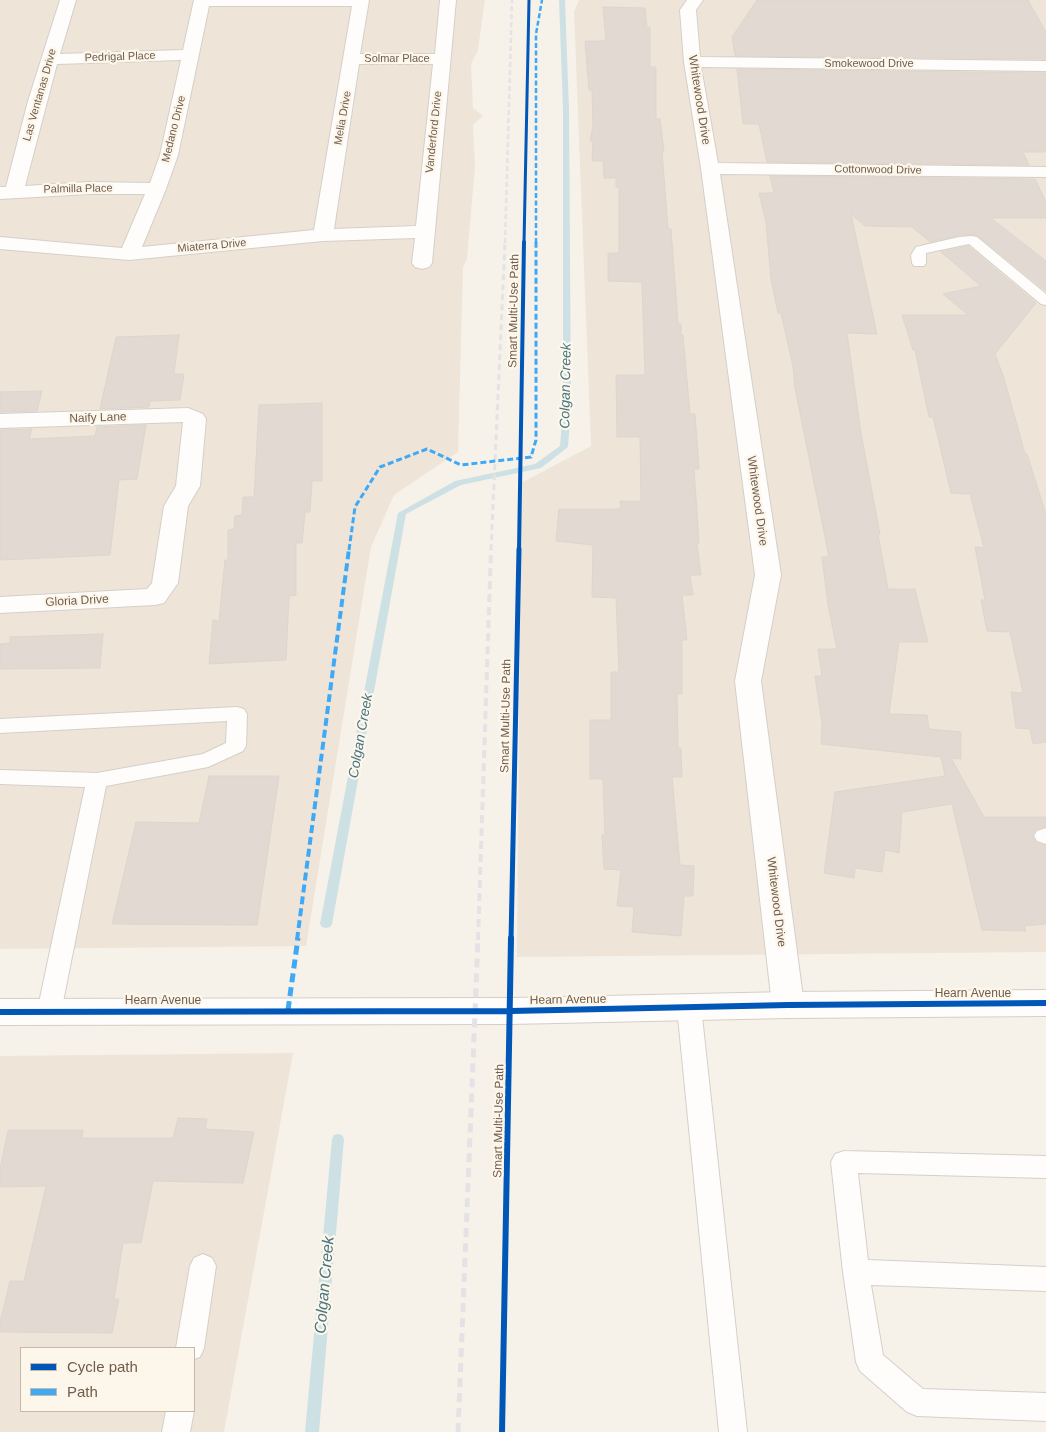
<!DOCTYPE html>
<style>
body{margin:0}
#map{position:relative;width:1046px;height:1432px;overflow:hidden;background:#f6f2ea;font-family:Helvetica,sans-serif}
canvas{display:block}
.legend{position:absolute;left:20px;top:1347px;width:175px;height:65px;box-sizing:border-box;background:#fdf7eb;border:1px solid #c5b9ac;margin:0;padding:6px 9px;list-style:none;font-size:15px;color:#715c4d}
.legend li{display:flex;align-items:center;gap:10px;height:25px}
.legend b{width:25px;border:1px solid #c5b9ac}
</style>
<div id="map">
<canvas width="1046" height="1432"></canvas>
<ul class="legend">
<li><b style="height:6px;background:#0057b8"></b>Cycle path</li>
<li><b style="height:6px;background:#3fa9f5"></b>Path</li>
</ul>
</div>
<script>
const ctx = document.querySelector('canvas').getContext('2d');
ctx.lineJoin = 'round';
function paint(path, color) { ctx.fillStyle = color; ctx.fill(path, 'evenodd'); }
const poly = rows => new Path2D(rows.map(r => 'M' + r).join(''));
function trace(path, color, width, dash) { ctx.strokeStyle = color; ctx.lineWidth = width; ctx.lineCap = dash ? 'butt' : 'round'; ctx.setLineDash(dash || []); ctx.stroke(path); }
function write(font, color, halo, rows, align = 'center') {
  ctx.font = font + ' Helvetica,sans-serif'; ctx.lineWidth = 4.5; ctx.setLineDash([]); ctx.textBaseline = 'middle'; ctx.strokeStyle = halo; ctx.fillStyle = color; for (const [text, x, y, turn = 0] of rows) {
    ctx.save(); ctx.translate(x, y); ctx.rotate((+turn || 0) * Math.PI / 180); ctx.textAlign = isNaN(turn) ? turn : align; if (halo) ctx.strokeText(text, 0, 0); ctx.fillText(text, 0, 0); ctx.restore();
  }
}
paint(poly([
 [0,0,485,0,478,50,471,64,473,108,483,116,473,125,475,166,467,259,463,267,458,452,394,495,371,547,306,946,0,949],
 [579,0,1046,0,1046,952,517,957,521,483,591,446,574,12],
 [293,1053,224,1432,0,1432,0,1056],
 [21,1348,194,1348,194,1411,21,1411]
]), '#eee5d8');
paint(poly([
 [559,0,565,0,569,109,571,407,568,447,541,468,461,485,406,514,332,924,330,927,326,928,322,927,320,924,398,513,455,481,535,464,560,446,563,407,563,109,559,0],
 [338,1134,342,1135,344,1139,319,1432,305,1432,332,1139,334,1135,338,1134]
]), '#cde1e4');
const building = poly([
 [757,0,1028,0,1046,32,1046,59,735,56,732,37,757,0],
 [603,7,645,8,647,28,650,27,650,67,656,67,656,119,660,119,664,151,662,151,668,229,671,229,678,324,681,324,681,335,683,335,690,414,695,414,699,469,694,469,699,543,697,543,701,575,690,575,693,595,682,595,687,640,682,640,682,694,677,694,678,748,681,748,682,777,672,777,680,865,694,866,693,896,684,896,681,936,632,932,634,907,617,906,621,870,604,869,602,835,605,835,603,779,590,779,590,720,611,720,611,672,619,672,616,598,592,597,593,545,556,541,559,509,621,509,620,501,641,501,640,437,617,437,616,375,645,375,642,282,608,281,608,253,619,253,619,187,616,187,616,178,604,178,603,161,592,161,593,141,590,141,593,126,592,90,589,90,585,41,606,41,603,7],
 [737,69,1046,73,1046,152,1023,152,1029,165,767,162,759,124,743,124,737,69],
 [770,176,1035,179,1046,202,1046,218,991,218,1046,261,1046,291,977,235,959,235,930,242,912,227,865,226,851,214,877,334,847,333,861,433,880,534,878,534,888,589,915,589,928,642,899,642,889,714,927,715,929,729,961,732,961,759,951,758,984,817,1046,817,1046,826,1036,829,1032,835,1036,843,1046,846,1046,924,1024,926,1026,931,982,930,952,804,902,812,899,853,885,850,882,872,855,868,854,878,824,873,835,792,945,776,941,757,821,744,822,724,815,676,822,676,818,649,837,649,828,605,822,557,829,557,795,388,793,366,781,313,778,313,771,279,766,222,759,193,774,193,770,176],
 [968,246,1036,303,995,354,1004,378,1025,454,1027,454,1046,514,1046,742,1033,744,1030,729,1016,728,1011,692,1023,693,1010,632,987,631,981,600,985,600,975,547,984,548,970,494,951,493,933,417,929,417,915,350,913,350,902,315,968,315,943,294,981,286,941,252,968,246],
 [179,335,174,374,184,374,180,400,150,401,149,407,100,409,116,337,179,335],
 [42,391,37,411,0,412,0,392,42,391],
 [322,403,322,481,312,481,310,512,305,512,302,543,296,543,296,595,289,596,286,660,209,664,213,620,219,621,225,560,228,560,228,530,234,529,235,516,242,515,243,497,254,497,259,405,322,403],
 [146,425,137,479,119,480,110,555,0,560,0,430,32,429,29,439,95,436,97,427,146,425],
 [103,634,100,668,0,669,0,644,10,643,10,637,103,634],
 [209,776,279,776,257,925,112,924,136,822,199,823,209,776],
 [178,1118,207,1119,205,1129,254,1132,243,1183,153,1181,141,1243,123,1243,114,1299,119,1299,112,1333,0,1332,0,1322,10,1281,24,1281,46,1186,0,1187,0,1169,8,1130,83,1130,82,1138,173,1138,178,1118]
]);
paint(building, '#e2dad2');
trace(building, '#ded6cd', 1);
const service = poly([
 [972,236,977,237,1046,294,1046,305,1041,304,969,244,926,253,926,263,924,266,914,266,912,263,911,255,916,247,959,237,972,236],
 [237,707,244,709,247,714,246,746,243,751,208,767,106,786,61,1012,57,1019,49,1021,41,1019,37,1012,85,787,0,784,0,770,97,773,203,754,226,743,227,721,0,733,0,719,237,707],
 [1046,828,1046,844,1037,841,1034,836,1037,831,1046,828],
 [689,998,697,1000,701,1007,747,1432,719,1432,677,1007,681,1000,689,998],
 [844,1151,1046,1156,1046,1178,858,1173,868,1260,1046,1267,1046,1291,871,1285,883,1355,923,1389,1046,1393,1046,1421,917,1416,907,1412,860,1371,856,1362,843,1272,831,1162,835,1154,844,1151],
 [203,1254,212,1258,216,1266,204,1348,200,1357,194,1359,194,1348,176,1348,190,1266,194,1258,203,1254],
 [194,1410,194,1411,190,1432,162,1432,166,1411,194,1410]
]);
const minor = poly([
 [60,0,76,0,60,54,183,50,194,0,369,0,360,54,435,54,440,0,456,0,432,263,429,267,422,269,415,267,412,263,415,238,323,241,129,260,0,249,0,237,122,248,145,194,89,194,0,199,0,187,6,187,28,101,60,0],
 [209,6,352,6,314,230,142,247,166,189,178,155,209,6],
 [181,60,160,155,150,183,89,182,25,186,57,64,181,60],
 [359,64,433,64,416,226,334,229,359,64],
 [687,0,703,0,696,10,700,57,1046,61,1046,71,701,67,718,163,1046,167,1046,177,720,174,781,575,761,681,804,1005,799,1014,788,1018,777,1014,772,1005,735,681,755,575,701,168,684,62,680,10,687,0],
 [188,408,203,414,206,419,200,486,188,506,178,583,164,603,155,605,0,613,0,597,147,589,152,583,164,506,176,486,183,422,0,428,0,414,188,408]
]);
const secondary = poly([
 [1046,990,1046,1016,788,1018,511,1024,0,1025,0,999,511,998,788,992,1046,990]
]);
trace(service, '#d5cfc9', 2);
trace(minor, '#d5cfc9', 2);
trace(secondary, '#d4cec6', 2);
paint(service, '#fefdfc');
paint(minor, '#fefdfc');
paint(secondary, '#fefdfc');
trace(poly([
 [505,243,512,0]
]), '#e4e2e4', 2.5, [5, 3]);
trace(poly([
 [491,550,505,242]
]), '#e4e2e4', 3, [6, 4]);
trace(poly([
 [478,940,491,549]
]), '#e4e2e4', 4, [8, 5]);
trace(poly([
 [458,1432,478,938]
]), '#e4e2e4', 5, [9, 6]);
trace(poly([
 [536,243,536,34,542,0]
]), '#3fa9f5', 2.5, [5, 2.5]);
trace(poly([
 [349,550,355,507,380,467,427,449,461,465,531,457,536,440,536,242]
]), '#3fa9f5', 3, [6, 3]);
trace(poly([
 [297,940,349,549]
]), '#3fa9f5', 4, [8, 4]);
trace(poly([
 [288,1010,298,938]
]), '#3fa9f5', 5, [9, 5]);
trace(poly([
 [524,243,529,0]
]), '#0057b8', 3);
trace(poly([
 [519,550,524,242]
]), '#0057b8', 4);
trace(poly([
 [511,940,519,549]
]), '#0057b8', 5);
trace(poly([
 [0,1012,511,1011,788,1005,1046,1003],
 [502,1432,511,938]
]), '#0057b8', 6);
write('11px', '#715c4d', '#fdf7eb', [
 ["Pedrigal Place",120,57,-2],
 ["Solmar Place",397,59],
 ["Smokewood Drive",869,64],
 ["Las Ventanas Drive",40,95,-74],
 ["Melia Drive",343,118,-80],
 ["Medano Drive",174,129,-76],
 ["Vanderford Drive",434,132,-84],
 ["Cottonwood Drive",878,170,1],
 ["Palmilla Place",78,189,-1],
 ["Miaterra Drive",212,246,-5]
]);
write('12px', '#715c4d', '#fdf7eb', [
 ["Whitewood Drive",699,100,81],
 ["Smart Multi-Use Path",514,311,-89],
 ["Naify Lane",98,418,-2],
 ["Whitewood Drive",757,501,82],
 ["Gloria Drive",77,601,-3],
 ["Smart Multi-Use Path",506,716,-89],
 ["Whitewood Drive",776,902,83],
 ["Hearn Avenue",973,994],
 ["Hearn Avenue",568,1000,-1],
 ["Hearn Avenue",163,1001],
 ["Smart Multi-Use Path",499,1121,-89]
]);
write('italic 14px', '#487583', '#fdf7eb', [
 ["Colgan Creek",566,386,-89],
 ["Colgan Creek",361,736,-80]
]);
write('italic 16px', '#487583', '#fdf7eb', [
 ["Colgan Creek",325,1285,-85]
]);
</script>
